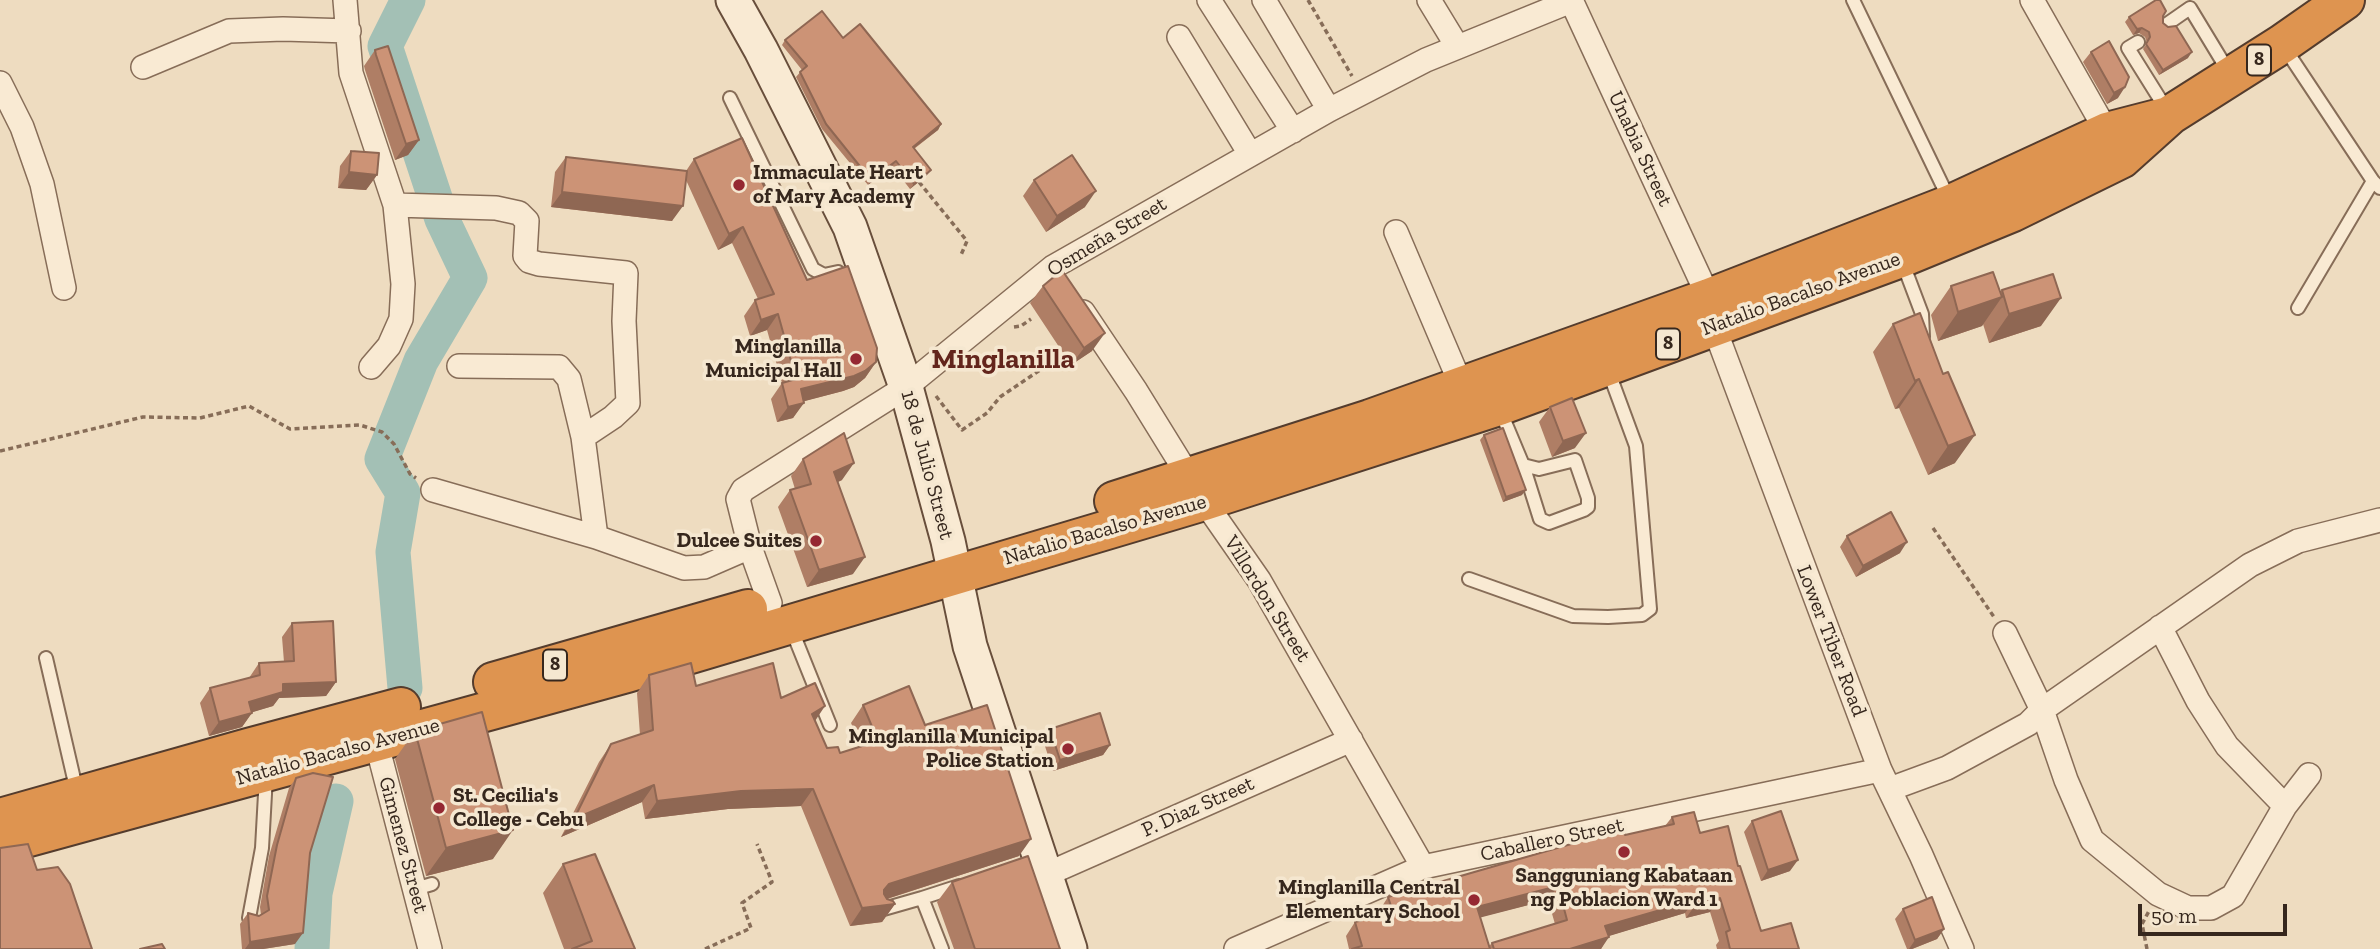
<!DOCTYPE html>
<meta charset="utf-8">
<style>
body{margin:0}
#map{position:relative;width:2380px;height:949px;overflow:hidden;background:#eedcc0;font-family:"Zilla Slab",serif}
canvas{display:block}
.scale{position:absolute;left:2138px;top:904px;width:149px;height:32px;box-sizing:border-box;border:4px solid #36271d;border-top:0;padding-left:9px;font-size:21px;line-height:24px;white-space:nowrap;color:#36271d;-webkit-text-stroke:5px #f5e7d0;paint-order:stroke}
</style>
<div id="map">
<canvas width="2380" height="949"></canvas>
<div class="scale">50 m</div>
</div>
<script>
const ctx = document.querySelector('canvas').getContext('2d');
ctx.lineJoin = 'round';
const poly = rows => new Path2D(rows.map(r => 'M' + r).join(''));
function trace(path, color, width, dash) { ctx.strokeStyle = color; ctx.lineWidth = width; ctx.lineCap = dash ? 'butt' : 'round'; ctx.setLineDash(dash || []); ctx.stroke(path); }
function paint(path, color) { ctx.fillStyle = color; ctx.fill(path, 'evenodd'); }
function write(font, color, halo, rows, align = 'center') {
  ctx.font = font + ' "Zilla Slab",serif'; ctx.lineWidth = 7; ctx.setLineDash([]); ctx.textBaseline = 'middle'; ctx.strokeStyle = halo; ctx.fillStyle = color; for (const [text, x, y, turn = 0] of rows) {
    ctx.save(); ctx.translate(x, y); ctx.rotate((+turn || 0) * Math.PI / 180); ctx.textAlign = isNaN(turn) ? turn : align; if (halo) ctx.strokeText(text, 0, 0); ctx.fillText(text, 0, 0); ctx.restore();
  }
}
trace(poly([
 [405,688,393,552,403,493,382,459,421,361,470,278,442,219,385,46,408,0],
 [312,949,315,893,336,801]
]), '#a3c0b5', 35);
const lane = poly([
 [1853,0,1950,201],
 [2167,24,2190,8,2230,74],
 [2138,42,2128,48,2168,112],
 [2284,47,2373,181,2380,188],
 [730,98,813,269,824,275,838,272],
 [1902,261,1922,314,1923,337],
 [2298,308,2373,181],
 [1500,410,1523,465,1540,519,1549,523,1584,510,1588,507,1588,498,1575,460,1539,469,1523,465],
 [1469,579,1573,616,1608,617,1642,615,1650,609,1636,446,1608,370],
 [791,628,830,725],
 [46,658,77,792],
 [415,889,432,884],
 [922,898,959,886],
 [880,910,922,898,942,949],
 [249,918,262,848,266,776]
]);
const street = poly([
 [345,0,351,73,395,205,403,284,401,319,389,346,371,367],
 [1209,0,1293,131],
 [1264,0,1329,110],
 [1429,0,1457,46],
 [1571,0,1709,298],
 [2032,0,2112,141],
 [1179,37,1250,154],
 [143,67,229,31,283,29,349,31],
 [0,83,22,127,42,184,64,288],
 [395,205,496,208,519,213,527,221,525,256,529,261,539,264,626,273,624,321,628,403,613,417,583,437],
 [1396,232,1462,387],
 [1083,312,1136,391,1204,501,1259,580,1423,867],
 [1714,327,1880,770,1921,855,1962,949],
 [459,366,559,367,569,379,583,437,596,537],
 [433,490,596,537,684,568,704,567,750,547],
 [770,603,750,547,738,499,743,490,906,387,1053,267,1329,110,1426,60,1571,1],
 [2160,627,2198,701,2227,746,2285,806],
 [2005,633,2042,710,2066,780,2092,840,2158,894,2188,908,2211,908,2233,896,2285,806,2309,775],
 [376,741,430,949],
 [1890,789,1947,768,2028,724,2042,710,2250,565,2298,541,2380,520],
 [1045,875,1351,740],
 [1236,949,1423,867,1880,770]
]);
const secondary = poly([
 [733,0,761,50,850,227,906,387,948,541,970,646,1070,949]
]);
const highway = poly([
 [1114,501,1370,419,1709,298,1951,204,2107,132,2165,117],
 [493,682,748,609],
 [0,818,248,748,401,707],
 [0,845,627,673,1204,501,1499,406,1901,258,2013,212,2121,159,2170,115,2282,44,2345,0]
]);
trace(lane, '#876d58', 16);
trace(street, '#876d58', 26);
trace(secondary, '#684e3b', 37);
trace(highway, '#543c2d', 42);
trace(poly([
 [1308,0,1352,76],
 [919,182,967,241,961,255],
 [1014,327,1021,326,1031,319],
 [936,396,962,430,987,413,1000,397,1058,358],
 [0,451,143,417,200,418,249,406,290,429,360,425,382,432,394,444,410,474,416,478],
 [1933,528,1994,617],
 [705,949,751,928,742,903,772,882,757,844],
 [2147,949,2142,924,2149,911]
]), '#876d58', 3.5, [5, 3.5]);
trace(lane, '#f9ead3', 12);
trace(street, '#f9ead3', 23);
trace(secondary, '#f9ead3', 33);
trace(highway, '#de9450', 38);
paint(poly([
 [2163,16,2163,23,2188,58,2159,75,2143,49,2147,43,2145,37,2139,33,2133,35,2125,22,2129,17],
 [843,38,941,124,938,130,914,149,927,175,910,189,892,166,868,185,822,129,796,77,802,70,782,45,785,40],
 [375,50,419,140,408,155,395,160,365,70,364,66],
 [2091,52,2118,98,2107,104,2083,62],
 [351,151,377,175,366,190,338,188,340,166],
 [566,157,686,171,694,159,807,280,876,362,865,378,854,387,843,391,804,401,793,418,777,422,771,399,782,383,767,330,750,336,744,316,755,300,758,299,732,243,718,250,686,180,672,221,551,207,555,172],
 [1034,180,1085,207,1046,232,1023,196],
 [1043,286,1092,351,1071,365,1030,303],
 [1951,286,2000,292,2002,290,2041,326,1989,343,1983,324,1982,326,1938,341,1931,315],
 [1920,313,1955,463,1928,475,1899,408,1895,409,1873,352,1893,324],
 [1550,407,1575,448,1552,457,1539,422],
 [1484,435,1522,495,1503,502,1480,440],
 [803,459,842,480,838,482,853,574,807,587,778,507,790,490,795,489,791,476],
 [1847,536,1900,553,1856,577,1840,547],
 [292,623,336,682,326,696,279,698,273,706,252,712,242,727,209,736,200,703,210,688,249,678,259,663,284,662,282,637],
 [649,675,696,686,781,698,815,721,827,748,840,753,861,746,851,723,863,705,925,725,1019,856,887,899,895,904,882,922,850,926,801,806,728,809,645,819,642,802,561,837,599,762,611,744,640,735,637,693],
 [1050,729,1110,745,1103,755,1053,771,1043,740],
 [415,731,493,859,426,876,395,759],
 [296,778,310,853,295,944,263,949,242,949,240,924,248,913,259,916,261,915,260,907,269,856,289,788],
 [1672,817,1700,833,1738,866,1761,931,1799,949,1717,949,1716,945,1719,941,1710,912,1686,918,1685,913,1608,936,1601,949,1349,949,1346,936,1355,922,1380,916,1379,911,1388,897,1625,835,1665,826],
 [1548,900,1555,924,1492,943,1489,946,1480,917],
 [1752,821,1790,871,1761,881,1744,832],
 [563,864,635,949,564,949,543,893],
 [952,882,1060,949,954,949,937,902],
 [1903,909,1944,929,1937,939,1912,949,1907,949,1895,919]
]), '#af7e65');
paint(poly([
 [2142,28,2139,33,2133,35,2137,29],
 [2192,52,2188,58,2159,75,2163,70],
 [2125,87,2118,98,2107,104,2114,93],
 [941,124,938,130,909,152,913,147],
 [419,140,408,155,395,160,406,144],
 [896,161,892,166,868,185,871,180],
 [931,170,927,175,910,189,914,184],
 [349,172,377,175,366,190,338,188],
 [1096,191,1085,207,1046,232,1057,216],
 [562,192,683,206,672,221,551,207],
 [743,227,732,243,718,250,729,234],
 [2002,297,1982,326,1938,341,1958,312],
 [2061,298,2041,326,1989,343,2009,314],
 [778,314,767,330,750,336,761,320],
 [1105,333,1092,351,1071,365,1084,348],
 [876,362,865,378,854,387,843,391,790,405,801,389],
 [1919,379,1899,408,1895,409,1915,381],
 [804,403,793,418,777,422,788,407],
 [1586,433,1575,448,1552,457,1563,441],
 [1975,435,1955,463,1928,475,1948,446],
 [854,463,842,480,822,489,834,472],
 [1526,490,1522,495,1503,502,1506,497],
 [1907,542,1900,553,1856,577,1863,566],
 [865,557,853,574,807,587,819,570],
 [336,682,326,696,279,698,273,706,240,716,249,702,283,684],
 [825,706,813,724,812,714],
 [252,713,242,727,209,736,219,722],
 [1110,745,1103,755,1053,771,1060,760],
 [654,785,642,802,561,837,574,819],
 [813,789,801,806,728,809,645,819,657,801,741,791],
 [513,830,493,859,426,876,446,848],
 [1031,839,1019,856,877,902,884,890,889,884],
 [1798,860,1790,871,1761,881,1768,870],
 [1558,886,1548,900,1467,921,1477,907],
 [1720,898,1710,912,1686,918,1696,904],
 [1695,900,1685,913,1596,940,1605,926],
 [895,904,882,922,850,926,862,908],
 [1944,929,1937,939,1912,949,1909,949,1915,940],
 [303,933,295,944,263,949,245,949,250,942],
 [1609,937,1601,949,1570,949]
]), '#8f6753');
const building = poly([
 [2156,0,2160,0,2166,11,2163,16,2163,23,2168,27,2176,26,2192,52,2163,70,2146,44,2150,37,2149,32,2142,28,2137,29,2129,17,2156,0],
 [822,11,843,38,860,24,941,124,913,147,931,170,914,184,896,161,871,180,826,124,800,72,807,66,785,40,822,11],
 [2109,41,2129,77,2125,87,2114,93,2091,52,2109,41],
 [388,46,419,140,406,144,376,55,375,50,388,46],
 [742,138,807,280,848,266,877,348,876,362,865,371,854,376,801,389,804,403,788,407,782,383,796,379,778,314,761,320,755,300,774,294,743,227,729,234,694,159,742,138],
 [351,151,379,153,377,175,349,172,351,151],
 [1072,155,1096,191,1057,216,1034,180,1072,155],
 [566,157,687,171,683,206,562,192,566,157],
 [1062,270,1105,333,1084,348,1043,286,1062,270],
 [1993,272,2002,297,1958,312,1951,286,1993,272],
 [2053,274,2061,298,2009,314,2002,290,2053,274],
 [1920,313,1943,374,1948,372,1975,435,1948,446,1919,379,1915,381,1893,324,1920,313],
 [1572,398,1586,433,1563,441,1550,407,1572,398],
 [1503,428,1526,490,1506,497,1484,435,1503,428],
 [844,433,854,463,834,472,865,557,819,570,790,490,811,484,803,459,844,433],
 [1891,512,1907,542,1863,566,1847,536,1891,512],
 [333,621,336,682,283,684,283,692,249,702,252,713,219,722,210,688,260,675,259,663,294,661,292,623,333,621],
 [691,663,696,686,773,663,781,698,815,683,825,706,812,714,827,748,838,747,840,753,878,741,863,705,909,686,925,725,987,705,1031,839,889,884,884,890,884,894,887,899,893,901,895,904,862,908,813,789,741,791,657,801,654,785,574,819,611,744,653,730,649,675,691,663],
 [482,712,513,830,446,848,415,731,482,712],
 [1100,713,1110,745,1060,760,1050,729,1100,713],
 [313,773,333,777,310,853,303,933,250,942,248,913,259,916,269,910,267,896,277,845,296,778,313,773],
 [1781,811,1798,860,1768,870,1752,821,1781,811],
 [1694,812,1700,833,1728,826,1738,866,1740,866,1761,931,1791,923,1799,949,1730,949,1726,932,1730,930,1720,898,1696,904,1695,900,1605,926,1609,937,1570,949,1494,949,1492,943,1567,920,1558,886,1477,907,1490,949,1352,949,1362,946,1355,922,1393,912,1388,897,1623,829,1625,835,1674,824,1672,817,1694,812],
 [28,844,37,870,58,867,70,884,92,949,0,949,0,848,28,844],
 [595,854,635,949,572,949,592,941,563,864,595,854],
 [1028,856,1060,949,975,949,952,882,1028,856],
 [1932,897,1944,929,1915,940,1903,909,1932,897],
 [162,944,165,949,140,949,162,944]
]);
paint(building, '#cc9376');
trace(building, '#8f6753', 2);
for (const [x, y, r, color] of [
 [739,185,7,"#952832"],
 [856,359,7,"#952832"],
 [816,541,7,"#952832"],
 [1068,749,7,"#952832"],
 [439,808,7,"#952832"],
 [1624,852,7,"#952832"],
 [1474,900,7,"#952832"]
]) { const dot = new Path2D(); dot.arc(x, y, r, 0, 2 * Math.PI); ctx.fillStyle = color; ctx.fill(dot); trace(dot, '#f5e7d0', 2.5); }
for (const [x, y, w] of [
 [2259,60,24],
 [1668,344,24],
 [555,665,24]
]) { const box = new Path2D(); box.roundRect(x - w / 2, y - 15.5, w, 31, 5); ctx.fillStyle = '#f5e7d0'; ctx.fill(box); trace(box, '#36271d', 2); }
write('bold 19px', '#36271d', null, [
 ["8",2259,60],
 ["8",1668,344],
 ["8",555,665]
]);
write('21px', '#36271d', '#f5e7d0', [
 ["Unabia Street",1640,149,65],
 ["Osmeña Street",1107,237,-31],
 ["Natalio Bacalso Avenue",1801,294,-20],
 ["18 de Julio Street",927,465,75],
 ["Natalio Bacalso Avenue",1105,530,-16],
 ["Villordon Street",1267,599,58],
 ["Lower Tiber Road",1831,641,69],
 ["Natalio Bacalso Avenue",338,752,-15],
 ["P. Diaz Street",1198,807,-24],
 ["Caballero Street",1552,840,-12],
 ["Gimenez Street",403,845,75]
]);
write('bold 21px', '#36271d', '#f5e7d0', [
 ["Immaculate Heart",753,173,"left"],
 ["of Mary Academy",753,197,"left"],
 ["Minglanilla",842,347],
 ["Municipal Hall",842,371],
 ["Dulcee Suites",802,541],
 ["Minglanilla Municipal",1054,737],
 ["Police Station",1054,761],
 ["St. Cecilia's",453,796,"left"],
 ["College - Cebu",453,820,"left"],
 ["Sangguniang Kabataan",1624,876,"center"],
 ["ng Poblacion Ward 1",1624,900,"center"],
 ["Minglanilla Central",1460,888],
 ["Elementary School",1460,912]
], 'right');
write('bold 28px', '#63251c', '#f5e7d0', [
 ["Minglanilla",1003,360]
]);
</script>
